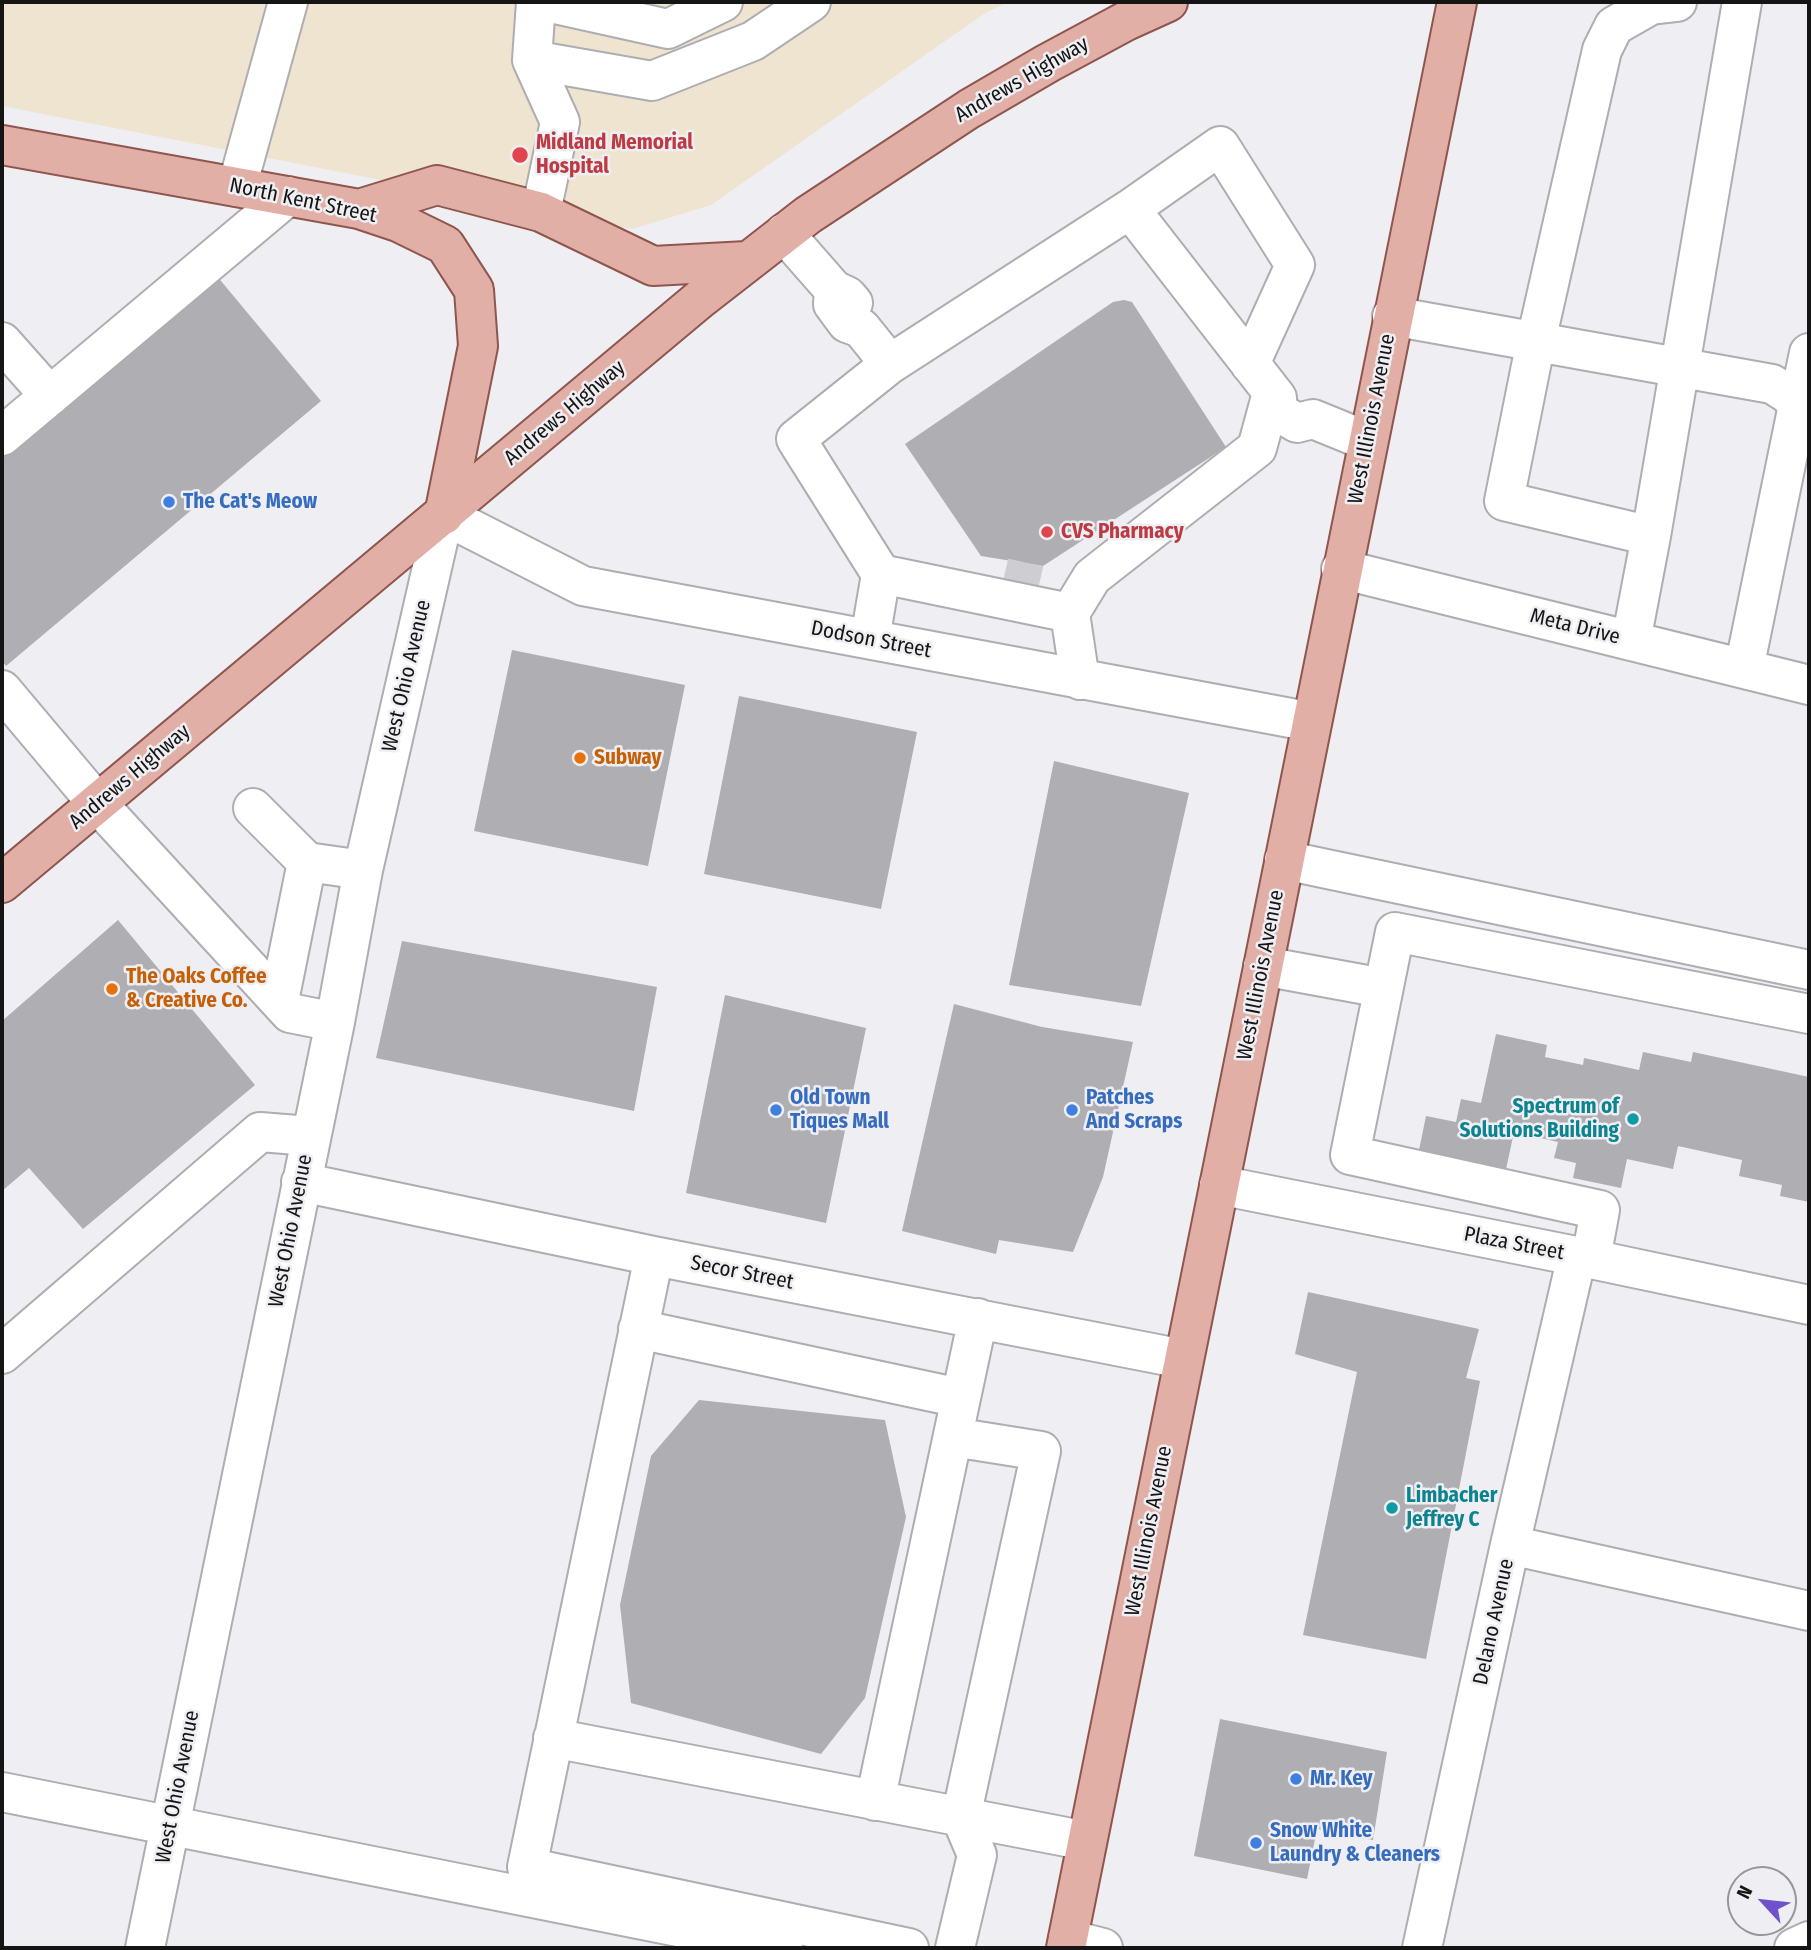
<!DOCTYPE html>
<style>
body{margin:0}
#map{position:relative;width:1811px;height:1950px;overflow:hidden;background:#eeeef3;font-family:"Fira Sans Condensed",sans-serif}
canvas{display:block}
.frame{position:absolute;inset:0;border:4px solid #151516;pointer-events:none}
.north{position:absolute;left:1727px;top:1866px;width:70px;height:70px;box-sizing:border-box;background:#eeeef3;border:2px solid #97979b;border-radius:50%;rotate:297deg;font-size:19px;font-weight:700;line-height:28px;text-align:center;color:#151516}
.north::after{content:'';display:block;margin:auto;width:24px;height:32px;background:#6f52cb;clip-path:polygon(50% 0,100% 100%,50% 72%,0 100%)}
</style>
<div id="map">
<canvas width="1811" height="1950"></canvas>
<div class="frame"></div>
<div class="north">N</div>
</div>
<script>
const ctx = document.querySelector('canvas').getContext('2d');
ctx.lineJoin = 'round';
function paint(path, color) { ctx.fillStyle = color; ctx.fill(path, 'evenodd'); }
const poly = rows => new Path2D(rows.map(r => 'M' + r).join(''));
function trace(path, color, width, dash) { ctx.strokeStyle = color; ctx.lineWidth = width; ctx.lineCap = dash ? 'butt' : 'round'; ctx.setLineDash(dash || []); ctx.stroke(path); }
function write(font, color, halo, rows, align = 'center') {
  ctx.font = font + ' "Fira Sans Condensed",sans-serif'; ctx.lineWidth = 5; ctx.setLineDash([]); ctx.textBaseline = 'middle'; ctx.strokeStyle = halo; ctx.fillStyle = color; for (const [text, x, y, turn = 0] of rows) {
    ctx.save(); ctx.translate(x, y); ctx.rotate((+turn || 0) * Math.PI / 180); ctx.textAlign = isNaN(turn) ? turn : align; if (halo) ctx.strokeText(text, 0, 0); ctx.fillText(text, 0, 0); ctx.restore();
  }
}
paint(poly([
 [2,2,1008,2,985,13,711,205,632,229,2,106]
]), '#eee4cf');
paint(poly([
 [216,275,321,401,6,666,2,661,2,457],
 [1124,300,1132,302,1226,447,1043,566,981,556,905,444,1113,302],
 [512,650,685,685,648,866,474,831],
 [739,696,917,732,881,909,704,874],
 [1054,761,1189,793,1141,1006,1009,985],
 [118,920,255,1085,83,1229,29,1168,2,1191,2,1021],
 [402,941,657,987,634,1111,376,1058],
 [725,995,866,1028,826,1223,686,1193],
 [954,1004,1042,1027,1133,1042,1103,1177,1073,1252,999,1240,996,1254,902,1231],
 [1496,1034,1547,1045,1545,1057,1583,1065,1584,1058,1639,1070,1643,1052,1691,1062,1693,1052,1809,1077,1809,1202,1780,1196,1782,1185,1739,1176,1742,1160,1678,1146,1673,1169,1627,1159,1621,1188,1573,1178,1576,1163,1554,1158,1558,1142,1514,1132,1505,1174,1418,1155,1426,1116,1456,1122,1461,1099,1481,1103],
 [1308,1292,1479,1329,1466,1378,1480,1381,1426,1659,1303,1635,1357,1372,1295,1354],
 [699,1400,885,1420,906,1517,865,1698,821,1754,631,1703,620,1605,651,1456],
 [1220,1719,1387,1752,1373,1840,1317,1829,1307,1879,1194,1856]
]), '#aeaeb3');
trace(poly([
 [1004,577,1039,585]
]), '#cdcdd2', 38, [38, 19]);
const minor = poly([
 [536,2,532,60,560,122,541,212],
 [546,2,668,29,723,2],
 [532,60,652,81,753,41,811,2],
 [237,187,288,2],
 [1130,209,1220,146,1295,265,1250,364],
 [784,233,834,290,847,296,853,303],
 [834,290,833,304,847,323,861,328,890,364,796,439,881,574,870,639],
 [1392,316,1772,384,1788,394,1798,405,1744,669],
 [2,342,50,396],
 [890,364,1130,209,1277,398],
 [1277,398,1277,411,1297,423,1313,419,1367,441],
 [1798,405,1809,353],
 [2,436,288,196],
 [1651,536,1742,2],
 [1341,569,1809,685],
 [881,574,1070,613,1080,680],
 [1070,613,1092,577,1257,448,1272,393],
 [1631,641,1651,536,1504,501,1536,341,1602,50,1614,26,1651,5,1677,2],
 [2,690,97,803,290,1013,335,1022],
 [253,808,307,862,363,870],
 [1284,860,1809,970],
 [1263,966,1383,988],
 [279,1001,307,862],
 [301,1182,654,1256,1183,1359],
 [1219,1185,1591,1259,1809,1305],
 [654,1256,527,1867,909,1948],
 [1591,1259,1600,1210,1350,1155,1395,932,1809,1014],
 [638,1329,960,1398],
 [2,1354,260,1132,310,1136],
 [953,1437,1041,1451,961,1817,977,1855,955,1948],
 [1510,1545,1809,1611],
 [553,1738,1087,1841],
 [2,1792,783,1948],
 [875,1801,978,1318],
 [1068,1939,1103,1948],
 [145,1948,335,1022,363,870,444,515,583,586,1312,722],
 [1422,1948,1510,1545,1577,1256],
 [1794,1948,1809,1941]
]);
const major = poly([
 [2,145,359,209,398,222,445,245,474,290,478,346,444,515],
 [359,209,437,185,541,212,653,266,747,261],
 [2,883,700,299,808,215,969,109,1048,63,1126,21,1168,2],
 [1066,1948,1457,2]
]);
trace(minor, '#adadb2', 42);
trace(major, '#8e564e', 42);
trace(minor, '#fff', 38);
trace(major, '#e2afa7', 38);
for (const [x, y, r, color] of [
 [520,155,9,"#e0444e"],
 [169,502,7,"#3f7fe0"],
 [1047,532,7,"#e0444e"],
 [580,758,7,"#e8710a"],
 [112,989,7,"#e8710a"],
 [776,1110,7,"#3f7fe0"],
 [1072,1110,7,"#3f7fe0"],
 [1633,1119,7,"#0f9aa8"],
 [1392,1508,7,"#0f9aa8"],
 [1296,1779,7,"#3f7fe0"],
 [1256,1843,7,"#3f7fe0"]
]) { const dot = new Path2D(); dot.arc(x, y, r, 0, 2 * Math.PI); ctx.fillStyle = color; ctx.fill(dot); trace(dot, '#eeeef3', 2.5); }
write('21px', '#151516', '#eeeef3', [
 ["Andrews Highway",1022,80,-30],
 ["North Kent Street",303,201,12],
 ["Andrews Highway",565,413,-40],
 ["West Illinois Avenue",1372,419,-79],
 ["Meta Drive",1575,627,14],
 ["Dodson Street",871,640,11],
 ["West Ohio Avenue",407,676,-77],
 ["Andrews Highway",130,777,-40],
 ["West Illinois Avenue",1261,975,-79],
 ["West Ohio Avenue",291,1231,-79],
 ["Plaza Street",1514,1244,11],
 ["Secor Street",742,1273,11],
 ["West Illinois Avenue",1149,1531,-79],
 ["Delano Avenue",1494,1622,-78],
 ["West Ohio Avenue",178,1787,-79]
]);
write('bold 21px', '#be3a42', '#eeeef3', [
 ["Midland Memorial",536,143],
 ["Hospital",536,167],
 ["CVS Pharmacy",1061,532]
], 'left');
write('bold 21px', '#366cbe', '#eeeef3', [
 ["The Cat's Meow",183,502],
 ["Old Town",790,1098],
 ["Tiques Mall",790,1122],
 ["Patches",1086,1098],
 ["And Scraps",1086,1122],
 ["Mr. Key",1310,1779],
 ["Snow White",1270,1831],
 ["Laundry & Cleaners",1270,1855]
], 'left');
write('bold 21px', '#c56008', '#eeeef3', [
 ["Subway",594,758],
 ["The Oaks Coffee",126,977],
 ["& Creative Co.",126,1001]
], 'left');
write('bold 21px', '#0d838f', '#eeeef3', [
 ["Spectrum of",1619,1107],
 ["Solutions Building",1619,1131],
 ["Limbacher",1406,1496,"left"],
 ["Jeffrey C",1406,1520,"left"]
], 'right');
</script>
